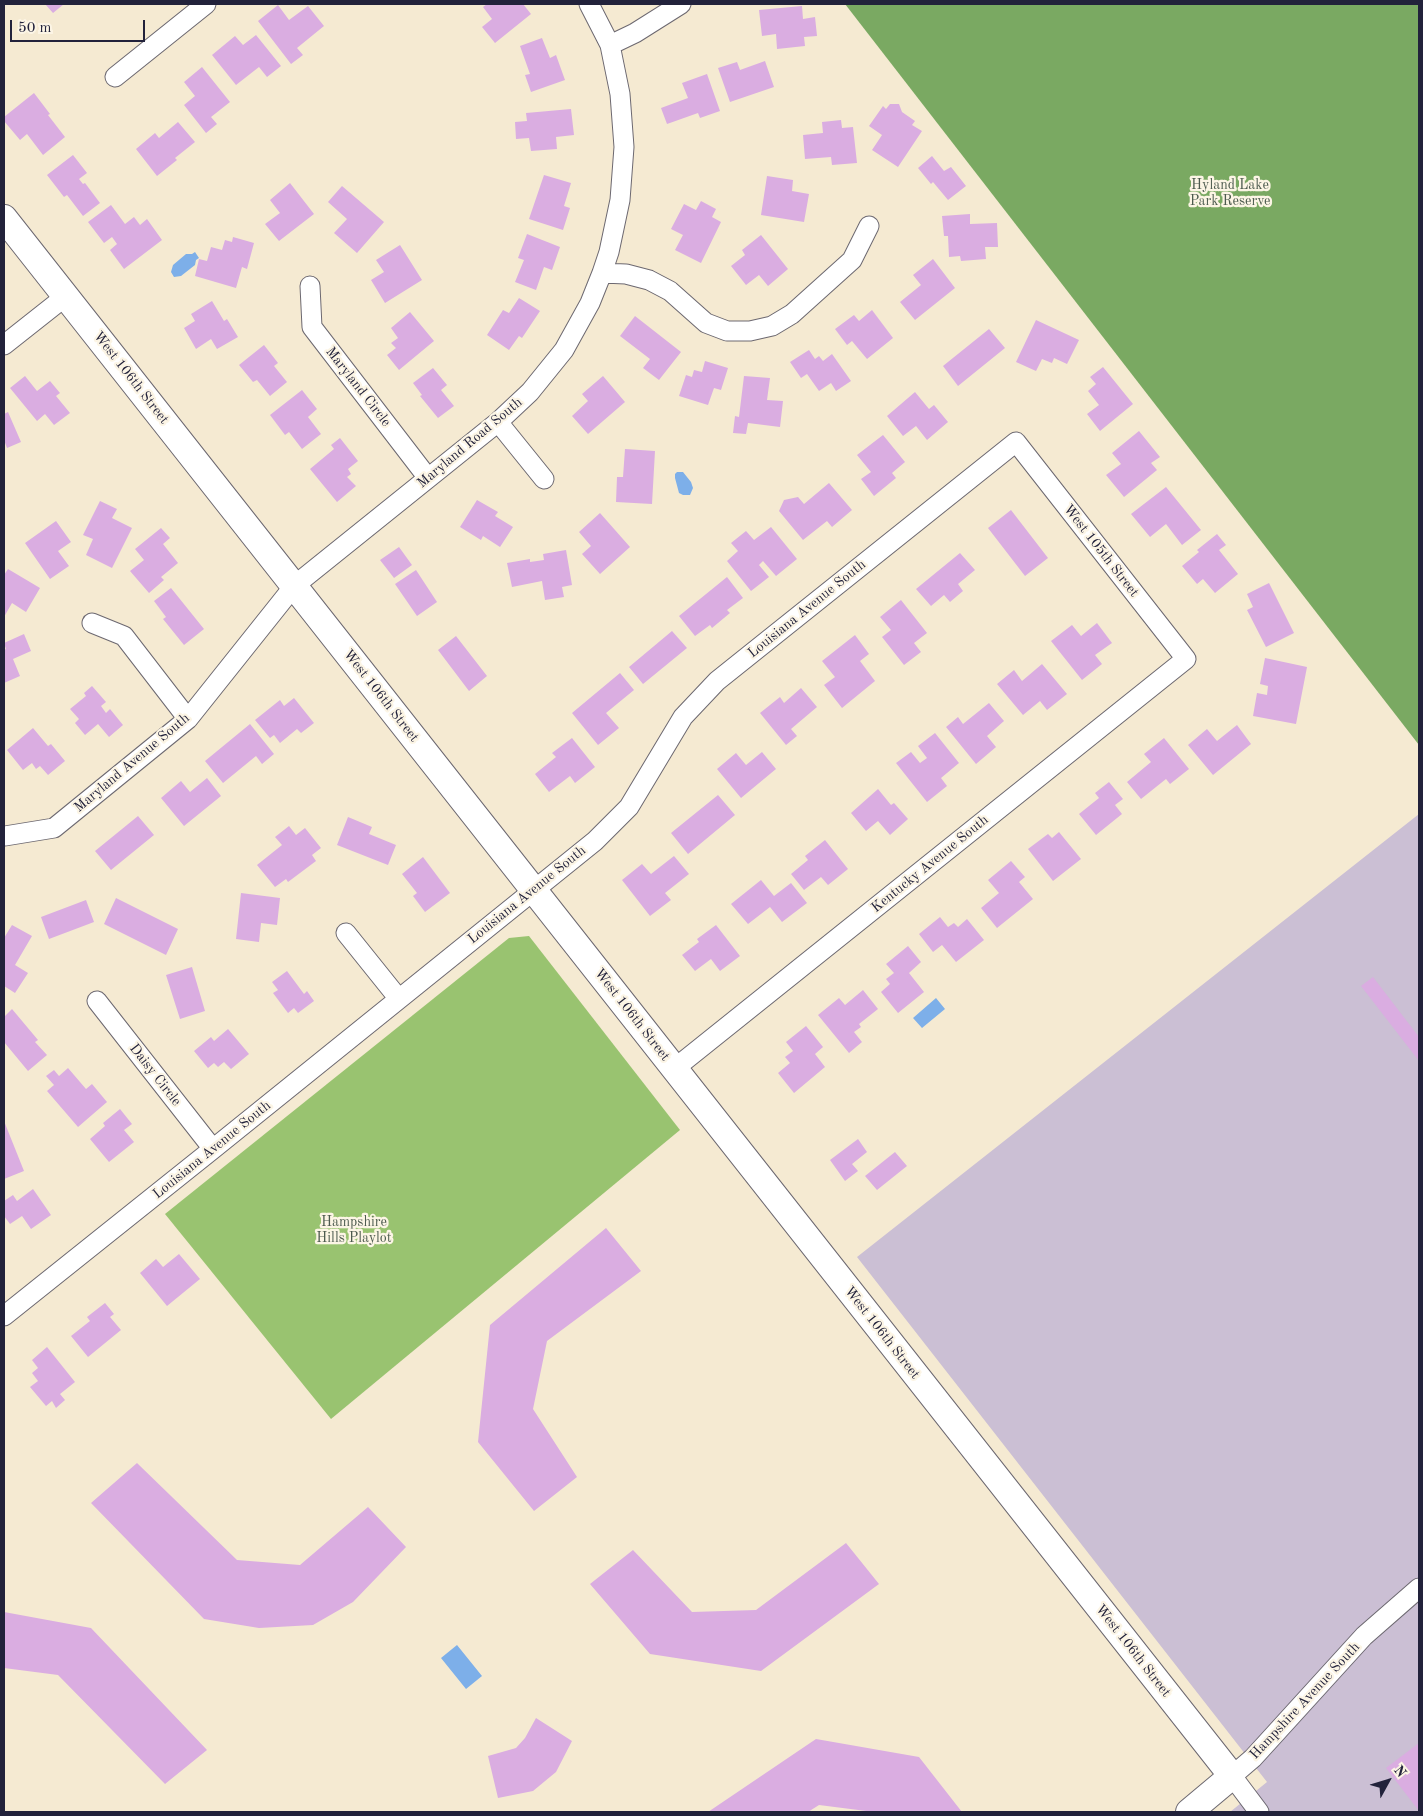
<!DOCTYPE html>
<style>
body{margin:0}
#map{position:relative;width:1423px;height:1816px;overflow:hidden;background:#f5ead2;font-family:"Old Standard TT",serif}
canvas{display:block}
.frame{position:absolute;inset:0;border:5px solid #22223b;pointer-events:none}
.north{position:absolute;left:1363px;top:1756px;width:50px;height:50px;-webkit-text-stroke:4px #fcf5e5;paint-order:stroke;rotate:51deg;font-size:14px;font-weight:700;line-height:20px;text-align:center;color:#22223b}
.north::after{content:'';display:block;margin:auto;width:18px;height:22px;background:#22223b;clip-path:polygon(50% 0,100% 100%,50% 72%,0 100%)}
.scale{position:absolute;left:10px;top:20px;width:135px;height:22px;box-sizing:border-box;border:2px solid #22223b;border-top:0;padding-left:6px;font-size:15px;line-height:18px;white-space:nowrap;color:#22223b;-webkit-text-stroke:4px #fcf5e5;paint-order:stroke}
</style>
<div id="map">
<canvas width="1423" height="1816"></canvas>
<div class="frame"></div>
<div class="north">N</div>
<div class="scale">50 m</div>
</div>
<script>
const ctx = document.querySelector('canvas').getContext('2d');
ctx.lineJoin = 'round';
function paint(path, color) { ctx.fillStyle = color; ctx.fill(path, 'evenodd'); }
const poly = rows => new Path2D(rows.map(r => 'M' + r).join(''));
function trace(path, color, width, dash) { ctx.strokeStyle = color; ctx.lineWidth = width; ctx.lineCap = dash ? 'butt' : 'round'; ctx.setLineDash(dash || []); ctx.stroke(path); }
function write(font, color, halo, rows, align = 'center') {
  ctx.font = font + ' "Old Standard TT",serif'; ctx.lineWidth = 4.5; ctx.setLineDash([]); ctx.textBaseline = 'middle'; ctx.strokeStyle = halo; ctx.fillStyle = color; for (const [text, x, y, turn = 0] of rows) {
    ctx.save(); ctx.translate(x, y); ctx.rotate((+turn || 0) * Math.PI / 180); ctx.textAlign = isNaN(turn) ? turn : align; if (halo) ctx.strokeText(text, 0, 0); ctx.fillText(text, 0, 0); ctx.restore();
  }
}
paint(poly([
 [1419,814,1419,1812,1230,1812,1267,1782,857,1257]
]), '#cbbfd4');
paint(poly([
 [529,936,680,1130,331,1419,165,1214,509,938]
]), '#99c370');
paint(poly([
 [845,4,1419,4,1419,745]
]), '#7aa962');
paint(poly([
 [195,252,199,258,196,260,195,265,181,276,174,277,171,272,173,265,186,254,192,254],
 [677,472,683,472,691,482,693,488,690,495,683,495,679,493,675,478,675,474],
 [936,998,945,1009,922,1028,913,1018],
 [457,1645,482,1676,466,1689,441,1658]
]), '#7dafe9');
paint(poly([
 [45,4,64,4,53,13],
 [487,4,523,4,531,14,495,43,482,27,492,19,483,7],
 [278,5,289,20,308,6,324,26,297,48,303,55,291,64,258,21],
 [802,6,803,19,815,17,817,36,804,37,805,46,777,49,776,34,762,36,759,10],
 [256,35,281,66,267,77,259,67,236,85,212,55,235,36,243,45],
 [542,38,550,58,556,55,565,80,531,92,525,75,530,74,520,46],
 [765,61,774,87,730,102,718,68,737,62,740,70],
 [202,67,230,102,211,117,217,124,206,133,184,105,195,96,184,82],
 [707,74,720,111,700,118,698,113,667,124,661,108,688,98,682,83],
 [34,93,50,114,48,115,65,137,43,155,27,134,20,140,4,121,4,117],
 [890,104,899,104,902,112,915,121,912,125,922,131,898,167,872,150,882,135,869,126,883,106,886,109],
 [571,109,574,135,556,137,557,149,531,151,529,138,516,139,515,122,527,121,526,113],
 [841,120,842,128,853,127,857,163,832,165,831,157,805,159,803,135,823,133,822,122],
 [178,122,195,142,175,158,177,160,157,176,136,149,155,133,159,138],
 [73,155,87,173,79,179,83,184,85,183,100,203,83,216,67,195,64,197,47,175],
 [932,156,944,171,951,167,966,186,948,200,933,182,931,184,918,168],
 [544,175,571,183,564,206,570,208,563,230,529,219],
 [767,176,793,180,792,191,809,194,804,222,761,215],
 [290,183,314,214,279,241,265,224,280,213,270,200],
 [342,186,384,222,357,253,334,233,347,219,328,202],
 [701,201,716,209,712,217,721,222,701,263,675,250,683,235,671,229,684,204,696,210],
 [111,205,125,224,134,217,140,225,147,219,162,240,124,269,110,250,117,244,112,237,104,243,88,222],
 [970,214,970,224,997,223,998,247,985,247,986,259,961,261,960,256,949,257,948,236,944,236,942,216],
 [527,234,560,247,552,270,544,267,536,290,515,282,524,260,518,258],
 [761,235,788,269,768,286,759,275,746,285,731,266,745,255,742,250],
 [233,237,254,243,247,269,242,267,236,288,195,276,199,259,207,261,211,247,222,250,225,240,232,242],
 [400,245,422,280,385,303,371,280,384,272,376,260],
 [933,259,955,288,915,320,900,302,921,285,913,275],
 [519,298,540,311,522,338,519,336,509,350,487,335,503,310,509,313],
 [212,301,224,321,227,319,238,337,217,349,211,339,196,349,184,328,195,321,191,314],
 [872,310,893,338,867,359,852,341,847,345,835,329,854,315,859,321],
 [410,312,434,341,399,370,387,355,396,348,391,343,398,338,391,328],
 [635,316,681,352,659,380,643,368,650,359,620,336],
 [1036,320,1079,340,1067,364,1054,358,1052,363,1042,359,1036,371,1016,362],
 [989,329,1005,348,958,386,943,366],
 [264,345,278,363,274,366,287,382,270,396,257,380,253,382,239,365],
 [809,350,815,359,819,356,823,361,832,354,851,381,836,391,831,383,819,391,807,374,801,378,790,362],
 [705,361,728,368,721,390,714,388,708,405,679,396,686,375,692,377,694,370,702,372],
 [1103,367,1133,404,1100,431,1087,414,1099,405,1088,391,1096,384,1090,377],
 [433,368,447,385,441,390,454,406,438,418,420,396,422,395,413,383],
 [25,376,37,391,50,381,60,393,56,396,70,413,54,425,45,414,37,421,10,388],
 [603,376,625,402,588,434,572,416,588,401,582,394],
 [744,376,770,378,767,400,783,401,780,427,748,423,746,434,733,433,735,416,739,417],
 [302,390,317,409,308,417,321,434,302,449,289,432,285,435,270,415],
 [915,392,929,409,934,405,948,422,927,440,916,426,903,436,887,416],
 [8,412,21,442,7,448,4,440,4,414],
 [1139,431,1160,457,1151,463,1157,470,1124,497,1106,475,1121,464,1112,453],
 [883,435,905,462,892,473,896,478,874,496,861,479,871,472,857,455],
 [340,438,358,461,348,469,351,474,347,477,356,486,337,502,310,469,334,449,331,445],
 [625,449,655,451,652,504,616,502,617,477,623,477],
 [829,483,852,510,832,527,827,521,803,540,779,511,784,500,798,497,804,504],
 [1166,487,1201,530,1182,545,1166,524,1150,537,1131,514],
 [477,500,498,512,495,516,513,527,500,547,483,536,481,540,460,527],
 [100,501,117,509,112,518,132,528,112,568,86,555,93,539,83,535],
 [1011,510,1048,558,1025,576,988,528],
 [600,513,630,547,600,574,582,554,591,546,579,532],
 [56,521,71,542,58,551,69,566,50,579,25,543],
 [771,527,797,559,776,576,763,561,759,565,769,577,751,591,727,561,738,551,731,543,746,531,754,540],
 [161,528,170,538,163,544,178,563,161,577,164,580,149,593,130,571,144,560,135,549],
 [1217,534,1226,545,1219,550,1238,574,1215,593,1203,579,1197,584,1182,566,1199,552,1197,550],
 [399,547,412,565,394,578,380,560],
 [566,550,572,585,562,587,564,597,545,600,542,581,512,587,507,563,530,559,530,562,544,560,543,554],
 [960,553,975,570,958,584,963,591,950,602,944,595,931,606,916,589],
 [8,569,40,588,26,612,12,603,4,617,4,575],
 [416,570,437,602,417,616,395,584],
 [727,577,743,598,727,610,730,613,712,628,710,625,695,636,679,616],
 [1269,583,1294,633,1266,647,1247,610,1253,607,1247,594],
 [171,588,204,629,184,645,163,619,166,617,154,601],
 [901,600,927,633,914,643,921,652,904,665,882,637,891,630,880,617],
 [1097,623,1112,643,1095,655,1102,664,1082,680,1051,641,1072,625,1081,636],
 [672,631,687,648,643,684,629,667],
 [24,634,31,651,13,659,20,676,4,683,4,650,6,649,4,643],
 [855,635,869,654,860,661,875,681,842,708,824,685,835,677,822,661],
 [456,636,487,676,469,691,438,650],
 [1265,658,1307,667,1296,724,1253,716,1257,693,1267,695,1268,686,1260,684],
 [1042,664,1067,694,1047,710,1040,701,1023,715,997,684,1014,670,1022,681],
 [620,673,634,690,606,713,619,728,598,745,572,713],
 [92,686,106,702,101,706,106,713,110,709,123,725,109,737,98,724,85,735,75,723,79,719,70,709,86,696,84,693],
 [801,688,817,707,791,729,797,736,786,745,760,713,780,697,784,703],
 [294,698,314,723,301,733,297,729,280,743,274,735,270,738,255,720,280,700,284,706],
 [989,703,1004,721,987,736,996,747,976,764,946,727,958,717,963,724],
 [250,724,274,754,262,764,256,756,223,783,205,761],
 [1237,725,1251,744,1213,775,1188,745,1207,729,1217,741],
 [33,728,48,746,51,744,65,761,48,775,40,766,36,769,32,763,23,770,7,750],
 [935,733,959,763,941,778,947,786,927,802,896,763,911,752,920,763,927,758,918,746],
 [572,738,595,767,575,783,570,776,549,792,535,774,556,757,552,753],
 [1164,738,1189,769,1170,784,1166,779,1141,799,1127,782,1151,762,1144,754],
 [762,752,776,769,741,798,717,769,736,753,746,765],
 [207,778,221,796,184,826,161,798,181,781,190,792],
 [1109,782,1123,799,1115,805,1122,814,1096,835,1079,814,1099,798,1095,793],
 [878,789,891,805,894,803,908,819,890,835,878,821,866,831,851,813],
 [718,795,735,815,688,854,671,833],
 [138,816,154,835,111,870,95,851],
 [348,817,372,827,369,834,396,845,388,865,337,845],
 [289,826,296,835,305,828,321,848,312,855,316,861,288,882,286,879,275,887,257,865,282,845,275,837],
 [1059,832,1081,859,1053,881,1028,849,1048,834,1052,838],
 [825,840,848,869,828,885,821,877,804,890,791,874,808,860,805,856],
 [674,856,689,874,665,893,671,900,650,916,622,880,642,864,651,874],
 [423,857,450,893,425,912,413,896,417,893,402,874],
 [1011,861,1025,877,1019,882,1033,899,997,928,981,908,999,893,988,880],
 [761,880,774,896,791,883,807,903,782,922,770,907,748,924,731,904],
 [241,893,280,898,277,925,261,923,259,942,236,939],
 [116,898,178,929,166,955,104,924],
 [86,900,94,922,49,939,41,917],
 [940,917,948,927,954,923,958,927,967,919,984,940,956,962,942,945,933,952,919,934],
 [12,925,32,936,15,965,28,973,15,993,4,986,4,938],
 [716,925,740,956,720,971,711,959,695,971,682,955,699,942,697,939],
 [908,946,921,962,909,973,924,992,898,1013,881,992,890,984,886,979,894,973,886,964],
 [192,967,205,1011,180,1019,166,975],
 [287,971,304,994,307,991,314,1001,298,1013,294,1008,288,1013,273,993,278,990,272,982],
 [1373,977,1419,1037,1419,1061,1361,986],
 [863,990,878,1009,859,1024,861,1027,854,1032,862,1042,849,1053,818,1015,839,998,845,1005],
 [12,1009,38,1040,35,1042,47,1055,28,1071,4,1042,4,1017],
 [806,1026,823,1047,815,1054,825,1067,794,1093,778,1073,790,1063,785,1057,793,1051,786,1042],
 [228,1029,249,1054,231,1069,224,1062,218,1067,214,1063,208,1068,194,1051,211,1037,214,1041],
 [68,1068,86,1089,92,1084,107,1102,78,1127,47,1091,54,1085,46,1076,54,1070,59,1076],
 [120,1109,132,1124,124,1130,134,1142,109,1162,90,1139,105,1126,103,1123],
 [4,1121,24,1171,4,1179],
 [858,1139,867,1152,852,1164,858,1171,845,1181,830,1160],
 [895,1152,907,1166,877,1190,865,1176],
 [33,1189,51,1215,31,1229,22,1216,10,1224,4,1216,4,1201,13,1195,17,1201],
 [606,1228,641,1271,547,1341,533,1409,577,1477,534,1511,478,1442,490,1325],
 [179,1254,200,1279,167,1306,140,1273,156,1259,163,1267],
 [105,1303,114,1314,110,1317,121,1330,88,1357,71,1336,90,1321,87,1317],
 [47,1347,75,1382,60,1394,65,1400,56,1408,52,1401,46,1406,30,1387,38,1381,32,1373,38,1368,32,1360],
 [137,1463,237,1560,300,1565,368,1507,406,1547,353,1602,313,1625,259,1628,204,1619,91,1503],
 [846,1543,879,1584,761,1671,650,1654,590,1584,633,1550,692,1612,756,1610],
 [4,1612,91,1628,207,1750,165,1784,58,1675,4,1668],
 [536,1718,572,1741,556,1772,533,1791,498,1798,488,1756,516,1748,525,1738],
 [816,1739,919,1757,962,1812,874,1812,819,1805,808,1812,708,1812],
 [1419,1743,1419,1811,1386,1768]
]), '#daade1');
const street = poly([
 [610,45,635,33,681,4],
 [115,77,206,4],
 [602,273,626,274,649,280,670,291,706,323,727,331,750,331,772,326,792,314,852,260,869,226],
 [310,286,312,327,428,478],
 [4,345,66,296],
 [498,422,544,479],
 [92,623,124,636,188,719],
 [5,836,54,828,188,719,294,586,498,422,530,392,564,350,590,303,602,273,609,252,620,200,624,147,620,94,610,45,589,4],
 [346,933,399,999],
 [97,1001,213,1149],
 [4,1316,213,1149,595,841,629,807,683,717,717,681,1016,442,1186,659,674,1069],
 [1259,1812,1232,1776,1253,1758,1364,1636,1419,1588]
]);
const secondary = poly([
 [4,218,1232,1776,1189,1812]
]);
trace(street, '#6c6870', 21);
trace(secondary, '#6c6870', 28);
trace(street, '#fff', 19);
trace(secondary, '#fff', 26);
write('14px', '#4c5a4e', '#fcf5e5', [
 ["Hyland Lake",1230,185],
 ["Park Reserve",1230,201],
 ["Hampshire",354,1222],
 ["Hills Playlot",354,1238]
]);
write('14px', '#22223b', '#fcf5e5', [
 ["West 106th Street",131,378,52],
 ["Maryland Circle",358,387,52],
 ["Maryland Road South",470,443,-40],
 ["West 105th Street",1101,551,52],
 ["Louisiana Avenue South",807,609,-39],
 ["West 106th Street",381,696,52],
 ["Maryland Avenue South",132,763,-40],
 ["Kentucky Avenue South",930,864,-39],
 ["Louisiana Avenue South",527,895,-39],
 ["West 106th Street",632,1015,52],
 ["Daisy Circle",155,1075,52],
 ["Louisiana Avenue South",212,1150,-39],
 ["West 106th Street",882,1333,52],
 ["West 106th Street",1133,1651,52],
 ["Hampshire Avenue South",1305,1701,-47]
]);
</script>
